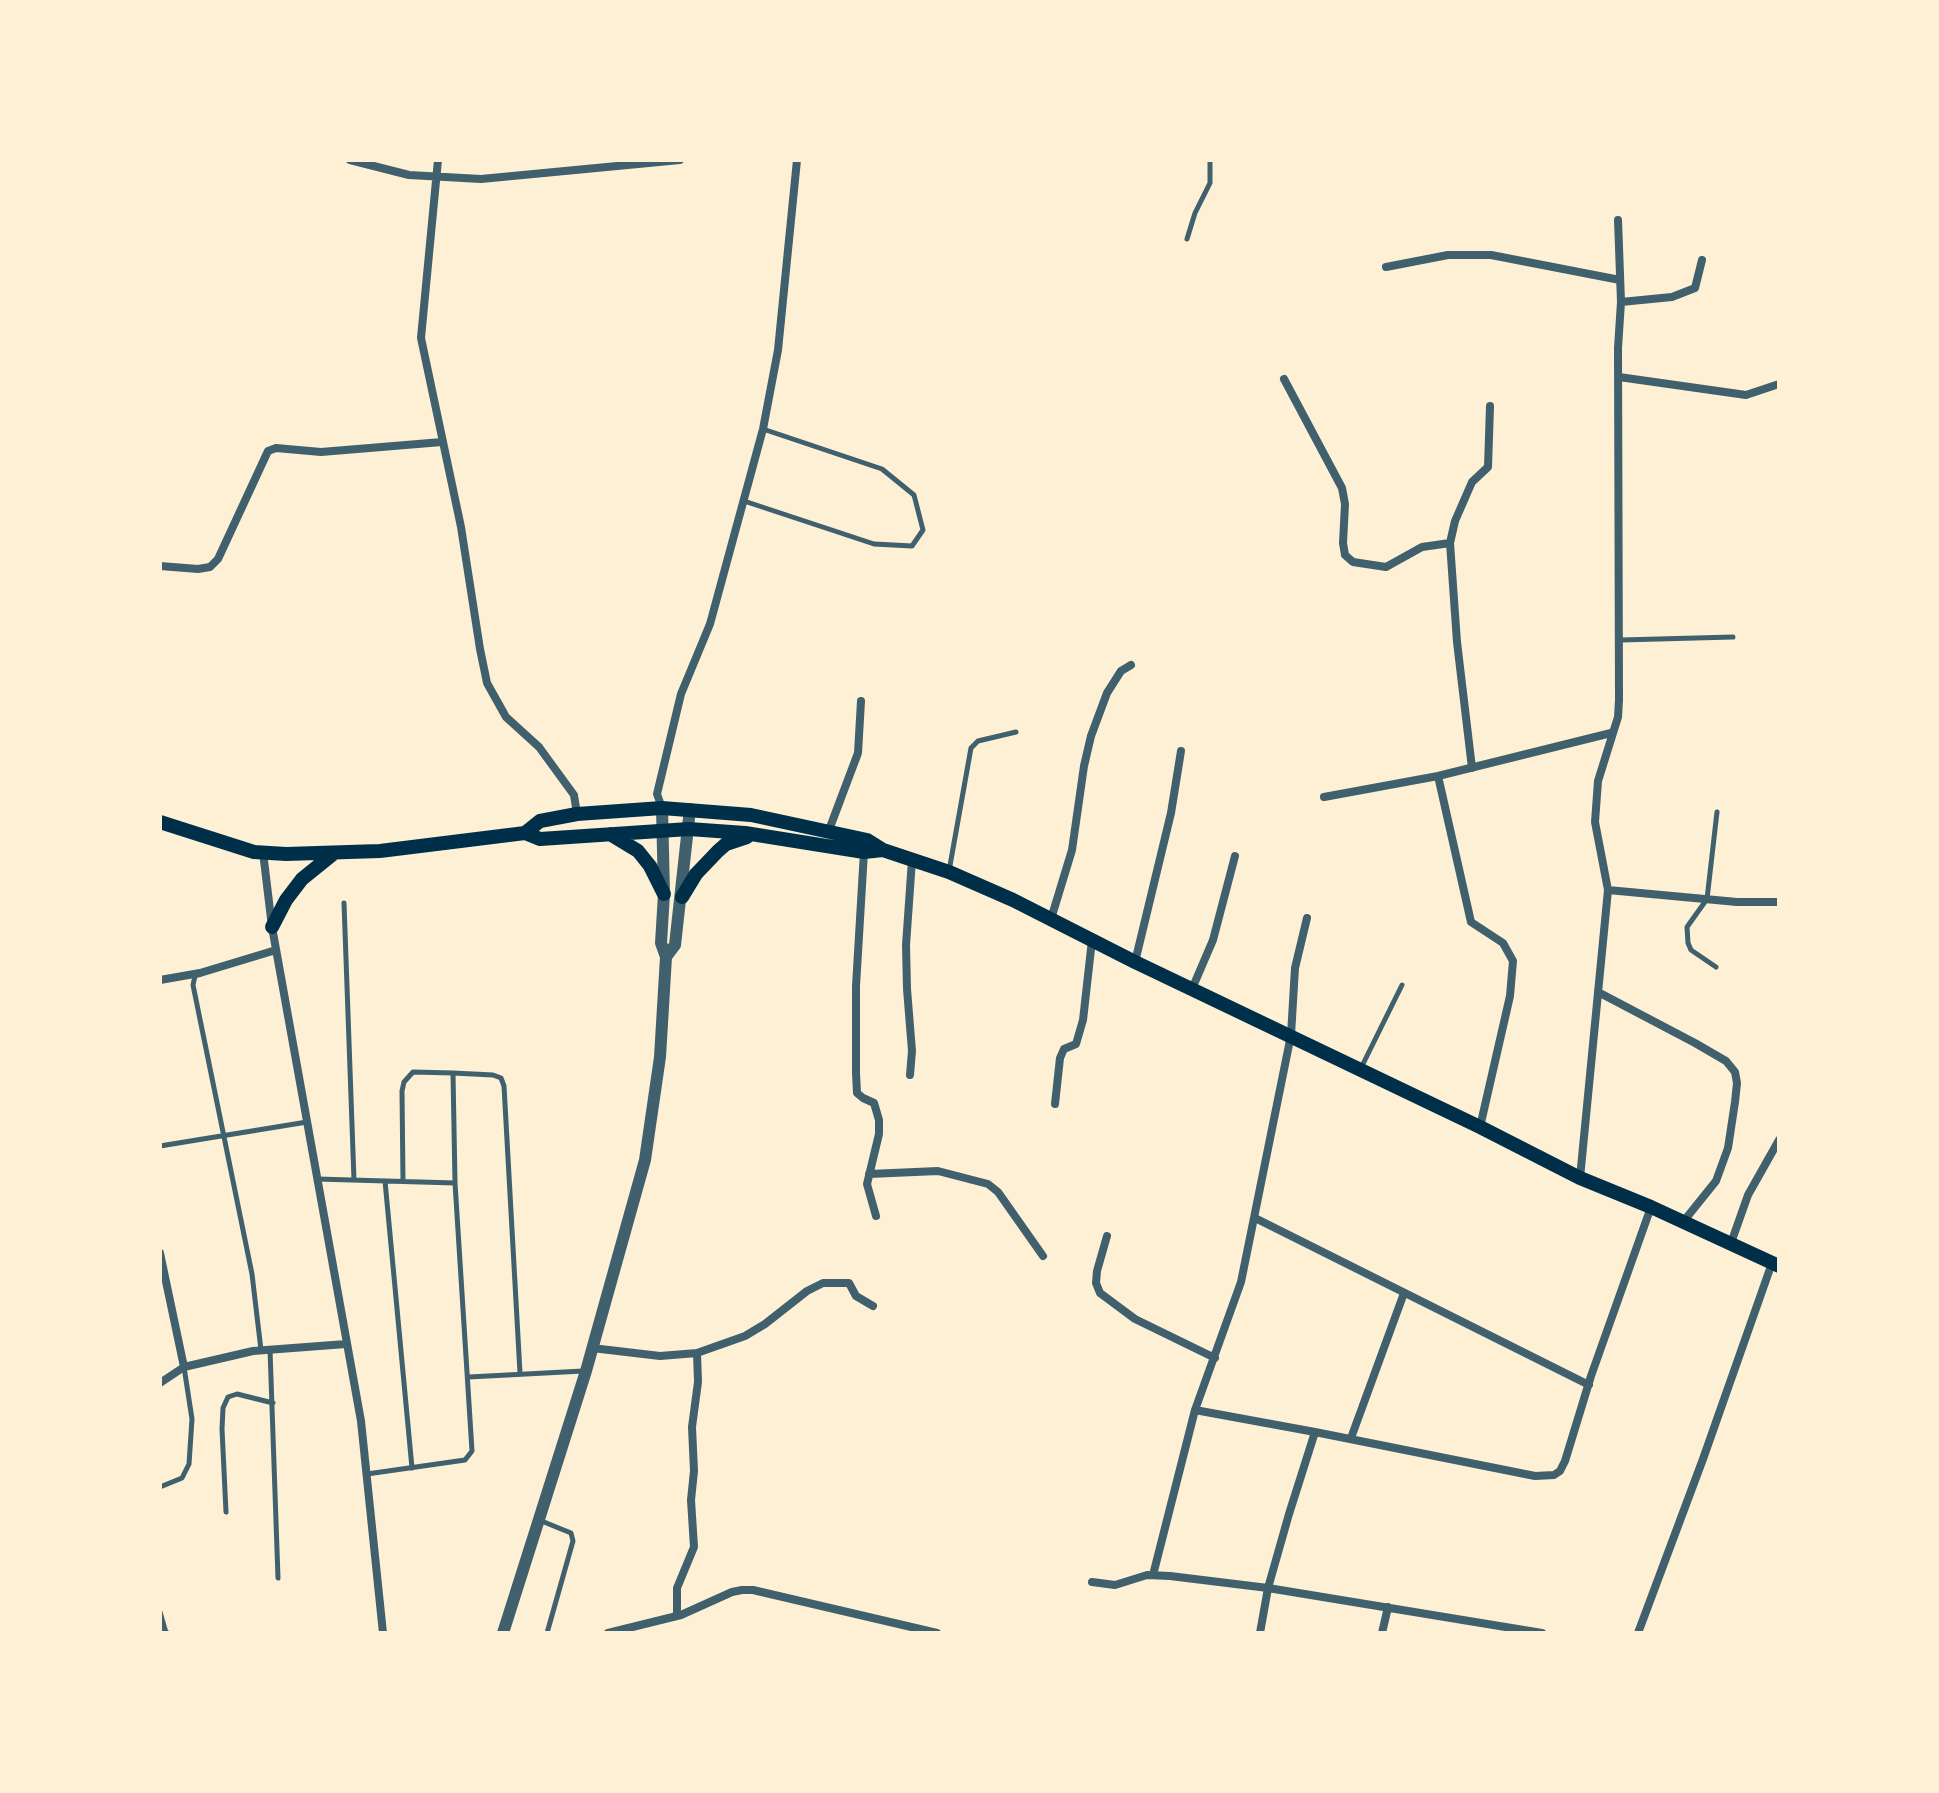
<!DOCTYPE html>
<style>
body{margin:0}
#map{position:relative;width:1939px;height:1793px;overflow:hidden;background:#fdf0d5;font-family:"Work Sans",sans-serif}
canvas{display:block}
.frame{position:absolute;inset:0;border:162px solid #fdf0d5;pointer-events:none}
</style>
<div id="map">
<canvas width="1939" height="1793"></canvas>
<div class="frame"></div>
</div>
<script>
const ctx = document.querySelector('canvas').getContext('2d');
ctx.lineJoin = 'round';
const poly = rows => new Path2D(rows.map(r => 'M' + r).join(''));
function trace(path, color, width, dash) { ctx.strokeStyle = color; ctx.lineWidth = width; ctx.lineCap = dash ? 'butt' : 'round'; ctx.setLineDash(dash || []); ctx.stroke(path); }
trace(poly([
 [1187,239,1195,213,1210,183,1210,160],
 [744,501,874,544,912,546,923,530,914,495,882,469,763,429],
 [1621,640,1733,637],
 [949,871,971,748,978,741,1016,732],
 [344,903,354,1180],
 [1716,967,1691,950,1688,943,1687,927,1707,899,1717,812],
 [199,974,195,976,193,985,252,1274,261,1350],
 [1361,1068,1402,985],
 [453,1073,493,1075,501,1078,504,1086,520,1373],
 [160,1146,307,1122],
 [317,1179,455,1183],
 [385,1181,412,1468],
 [270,1350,278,1578],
 [469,1377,583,1371],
 [367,1474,465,1460,472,1451,455,1183,453,1073,413,1072,404,1082,402,1091,403,1181],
 [160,1487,182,1478,189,1464,192,1419,184,1367],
 [226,1512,222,1429,223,1408,228,1397,237,1394,273,1403],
 [539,1520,571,1533,573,1541,547,1633],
 [160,1612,166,1633]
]), '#3f606c', 5);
trace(poly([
 [350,160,409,175,481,179,680,160],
 [438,160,421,338,461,527,480,649,487,683,506,717,539,747,574,795,577,814],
 [1386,267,1448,255,1491,255,1620,280],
 [1621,302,1672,297,1695,288,1702,260],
 [1619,377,1746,395,1779,384],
 [1284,379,1342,488,1345,504,1343,543,1345,555,1353,562,1386,567,1422,547,1450,543],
 [160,566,198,569,210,567,218,559,268,451,276,448,321,452,442,442],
 [1472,768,1457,642,1450,543,1455,521,1472,482,1488,467,1490,406],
 [1438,776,1471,922,1503,943,1513,961,1510,996,1480,1127],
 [1324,797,1438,776,1611,733],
 [662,808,657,794,681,694,710,624,763,429,778,350,797,160],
 [829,830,858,753,861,701],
 [263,852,272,927,361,1421,383,1633],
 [864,852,856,986,856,1073,857,1093,863,1098,874,1103,879,1120,879,1134,867,1184,876,1216],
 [1608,890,1737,902,1779,902],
 [1051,919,1072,850,1084,766,1091,736,1107,693,1121,671,1131,665],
 [1135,962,1171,813,1181,751],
 [160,980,200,973,276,950],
 [1192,989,1213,940,1235,856],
 [1598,992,1695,1043,1726,1061,1735,1072,1737,1083,1735,1102,1728,1148,1716,1181,1683,1222],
 [910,1075,912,1051,907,989,906,945,912,860],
 [1055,1104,1060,1058,1064,1049,1076,1044,1083,1020,1092,940],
 [869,1174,938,1171,988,1184,998,1192,1043,1256],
 [1580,1178,1608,890,1595,822,1598,781,1618,717,1619,700,1618,348,1621,302,1618,220],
 [1255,1218,1589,1385],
 [1107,1236,1097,1271,1096,1283,1100,1293,1135,1319,1215,1358],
 [1731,1243,1748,1195,1779,1140],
 [160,1253,184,1367],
 [592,1348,660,1356,697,1353,745,1336,765,1324,807,1291,823,1283,849,1283,856,1296,873,1306],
 [160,1383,184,1367,253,1351,346,1344],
 [1195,1410,1315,1432],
 [1351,1438,1404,1293],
 [1153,1575,1195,1410,1241,1282,1291,1035,1295,968,1307,918],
 [1092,1582,1115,1585,1147,1575,1170,1576,1268,1588,1542,1633],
 [677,1616,677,1588,694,1547,691,1500,694,1471,692,1427,698,1382,697,1353],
 [160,1632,165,1633],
 [608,1633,681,1615,732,1592,742,1590,753,1590,937,1633],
 [1260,1633,1268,1588,1289,1514,1315,1432,1535,1476,1554,1475,1560,1471,1565,1461,1591,1376,1651,1207],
 [1382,1633,1388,1607],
 [1638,1633,1703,1459,1772,1263]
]), '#3f606c', 8);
trace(poly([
 [666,957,675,945,690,809],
 [503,1633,586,1371,645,1160,660,1057,666,957,661,943,664,894,662,808]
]), '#3f606c', 12);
trace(poly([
 [160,822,254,852,286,854,380,851,525,833,540,839,689,829,745,833,864,852,883,850],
 [525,833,540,821,577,814,662,808,751,815,867,840,883,850,949,872,1013,900,1135,962,1480,1127,1580,1178,1651,1207,1779,1266],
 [610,834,638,851,650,866,664,894],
 [682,897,696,874,718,851,726,844,747,837],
 [272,927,286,900,302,879,333,854]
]), '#003049', 14);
</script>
